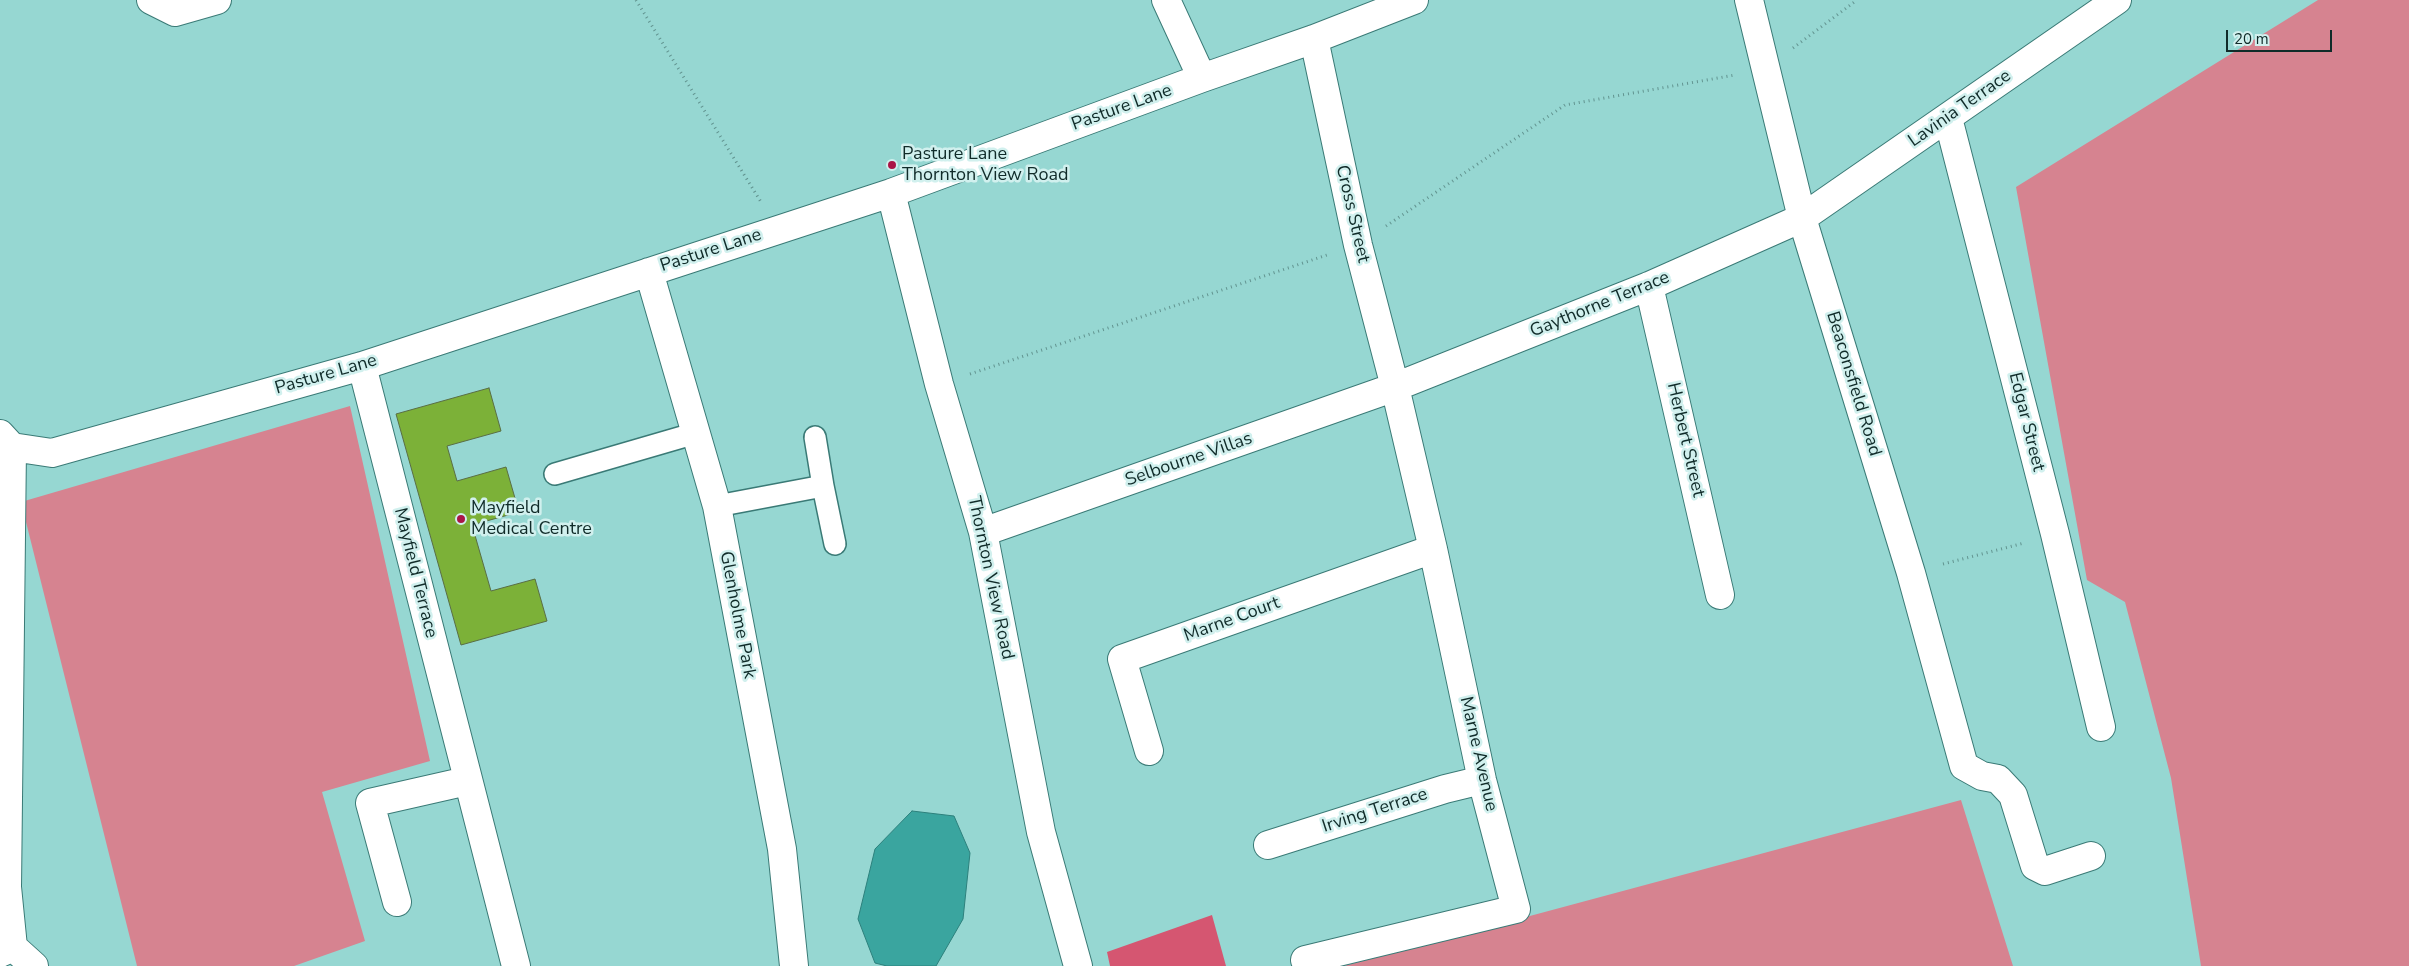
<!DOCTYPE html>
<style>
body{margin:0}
#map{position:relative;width:2409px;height:966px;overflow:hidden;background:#96d7d2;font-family:"Nunito Sans",sans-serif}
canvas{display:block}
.scale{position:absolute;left:2226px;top:30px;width:106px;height:22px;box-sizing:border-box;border:2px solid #102b29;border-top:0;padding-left:6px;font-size:15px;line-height:18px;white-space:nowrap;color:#102b29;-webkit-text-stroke:4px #d1f0ee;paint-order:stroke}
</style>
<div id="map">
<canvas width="2409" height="966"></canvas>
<div class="scale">20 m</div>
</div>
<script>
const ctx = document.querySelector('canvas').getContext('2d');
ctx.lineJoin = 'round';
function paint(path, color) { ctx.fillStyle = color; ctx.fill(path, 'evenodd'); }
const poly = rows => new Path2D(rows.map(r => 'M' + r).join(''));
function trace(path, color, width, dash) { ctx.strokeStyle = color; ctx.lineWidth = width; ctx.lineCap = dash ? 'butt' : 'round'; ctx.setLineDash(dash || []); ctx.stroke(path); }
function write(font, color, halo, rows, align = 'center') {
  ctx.font = font + ' "Nunito Sans",sans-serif'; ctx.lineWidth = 5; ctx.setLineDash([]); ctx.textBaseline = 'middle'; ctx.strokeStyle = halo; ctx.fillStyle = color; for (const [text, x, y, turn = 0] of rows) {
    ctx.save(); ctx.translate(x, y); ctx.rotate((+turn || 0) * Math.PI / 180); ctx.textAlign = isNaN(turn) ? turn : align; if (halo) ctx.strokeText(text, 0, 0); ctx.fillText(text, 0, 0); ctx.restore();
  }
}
paint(poly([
 [2318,0,2409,0,2409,966,2201,966,2171,778,2125,602,2087,580,2016,187],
 [350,406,430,761,322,792,365,941,294,966,137,966,21,502],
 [1961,800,2013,966,1344,966]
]), '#d68390');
paint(poly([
 [1212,915,1226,966,1110,966,1107,952]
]), '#d55671');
const water = poly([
 [912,811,954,816,970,853,963,919,936,966,887,966,875,963,858,919,875,849,912,811]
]);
paint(water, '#3aa59f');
trace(water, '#2d807c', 1);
const building = poly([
 [489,388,501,431,447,446,457,481,506,467,519,512,472,525,491,591,535,579,547,621,461,645,396,414,489,388]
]);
paint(building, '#7cb138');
trace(building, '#596d44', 1);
const service = poly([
 [815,437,823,486],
 [555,474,696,433],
 [717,506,823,486,835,544]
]);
const minor = poly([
 [151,0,175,12,217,0],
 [1166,0,1202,78],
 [1749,0,1802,218,1911,573,1964,766,1982,776,1998,779,2013,795,2035,866,2045,871,2091,856],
 [1948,118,2055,534,2101,727],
 [891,193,939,384,983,532,1041,832,1078,966],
 [649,272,717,506,782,849,794,966],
 [1649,286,1720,595],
 [362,366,516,966],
 [0,434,12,447,52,453,362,366,891,193,1202,78,1314,39,1414,0],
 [983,532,1395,387,1649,286,1802,218,2117,0],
 [1149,751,1122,659,1433,549],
 [1268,845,1445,789,1482,780],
 [397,902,370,803,467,781],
 [13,947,34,966],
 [0,953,13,947,7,887,12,447],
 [1305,960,1516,909,1482,780,1433,549,1395,387,1358,245,1314,39]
]);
trace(service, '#3a7a76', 24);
trace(minor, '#3a7a76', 30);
trace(poly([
 [636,0,761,202],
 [1793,48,1857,0],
 [1386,226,1565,105,1735,75],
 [970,374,1327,255],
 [1943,564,2024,543]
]), '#629490', 3, [1, 4]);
trace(service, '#fff', 21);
trace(minor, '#fff', 28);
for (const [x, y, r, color] of [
 [892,165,5,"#aa1546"],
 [461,519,5,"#aa1546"]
]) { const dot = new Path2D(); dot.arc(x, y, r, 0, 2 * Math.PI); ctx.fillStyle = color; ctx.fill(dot); trace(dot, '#d1f0ee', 2); }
write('18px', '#102b29', '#d1f0ee', [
 ["Pasture Lane",1122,108,-20],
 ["Lavinia Terrace",1960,109,-35],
 ["Cross Street",1352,214,77],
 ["Pasture Lane",711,251,-18],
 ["Gaythorne Terrace",1600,305,-22],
 ["Pasture Lane",326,375,-16],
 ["Beaconsfield Road",1853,384,73],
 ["Edgar Street",2026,422,76],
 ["Herbert Street",1685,440,77],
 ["Selbourne Villas",1189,460,-19],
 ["Mayfield Terrace",415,573,76],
 ["Thornton View Road",990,578,78],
 ["Glenholme Park",737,615,79],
 ["Marne Court",1232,620,-20],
 ["Marne Avenue",1478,754,77],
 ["Irving Terrace",1375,811,-18]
]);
write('18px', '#102b29', '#d1f0ee', [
 ["Pasture Lane",902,155],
 ["Thornton View Road",902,176],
 ["Mayfield",471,509],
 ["Medical Centre",471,530]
], 'left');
</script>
